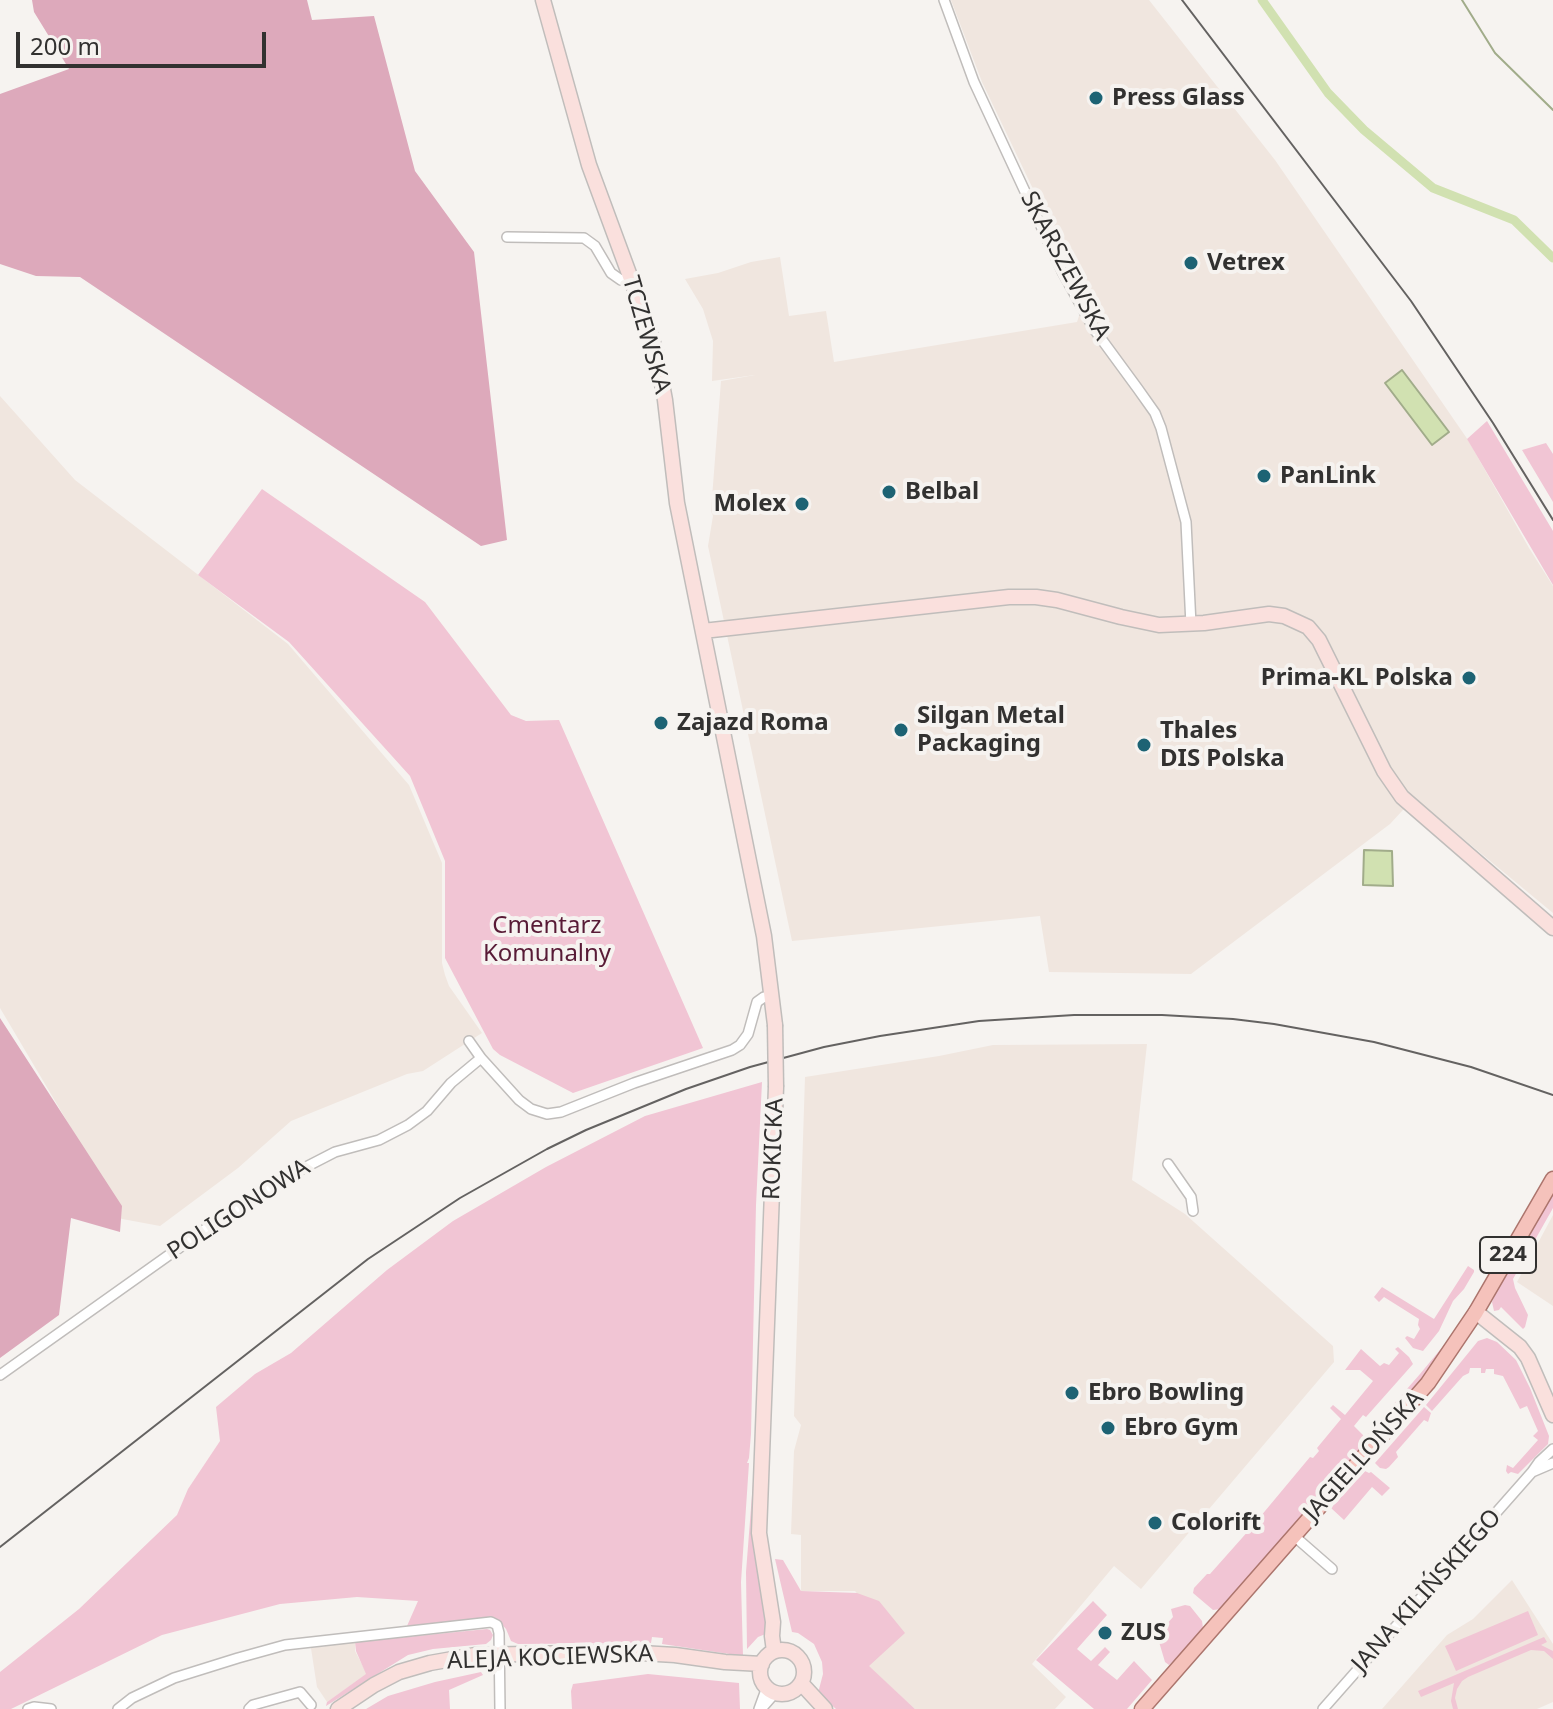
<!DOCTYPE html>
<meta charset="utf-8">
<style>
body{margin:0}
#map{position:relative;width:1553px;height:1709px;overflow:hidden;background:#f6f3f0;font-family:"Noto Sans",sans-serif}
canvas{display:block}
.scale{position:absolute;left:16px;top:32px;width:250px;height:36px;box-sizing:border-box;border:4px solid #323130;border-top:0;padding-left:10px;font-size:24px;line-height:28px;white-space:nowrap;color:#323130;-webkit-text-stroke:6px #f6f3f0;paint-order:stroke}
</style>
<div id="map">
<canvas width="1553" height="1709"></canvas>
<div class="scale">200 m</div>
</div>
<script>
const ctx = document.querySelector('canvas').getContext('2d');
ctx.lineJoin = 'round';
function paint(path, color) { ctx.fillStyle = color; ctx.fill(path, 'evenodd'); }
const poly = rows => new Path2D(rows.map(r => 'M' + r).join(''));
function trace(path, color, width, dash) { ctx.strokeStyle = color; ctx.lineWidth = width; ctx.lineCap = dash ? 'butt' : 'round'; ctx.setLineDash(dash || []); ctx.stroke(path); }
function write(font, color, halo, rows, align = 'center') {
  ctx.font = font + ' "Noto Sans",sans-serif'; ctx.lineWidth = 8; ctx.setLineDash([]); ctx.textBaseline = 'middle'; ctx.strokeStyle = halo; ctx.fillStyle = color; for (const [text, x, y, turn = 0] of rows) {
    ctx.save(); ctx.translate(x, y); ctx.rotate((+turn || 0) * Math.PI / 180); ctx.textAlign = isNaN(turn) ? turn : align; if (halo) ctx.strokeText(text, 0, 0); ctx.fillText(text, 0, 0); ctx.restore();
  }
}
paint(poly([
 [951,0,1149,0,1275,160,1468,440,1529,548,1553,586,1553,913,1414,798,1390,824,1191,974,1049,972,1040,916,792,941,708,546,713,516,711,511,721,381,755,375,712,381,713,341,703,309,685,279,718,273,751,262,780,257,789,316,826,311,834,362,1077,322,1085,298,982,82],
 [0,396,75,480,288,644,409,785,442,863,442,963,445,975,449,986,482,1033,423,1071,407,1074,291,1121,238,1168,160,1226,117,1218,74,1133,0,1008],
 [1147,1044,1132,1180,1185,1214,1333,1346,1334,1362,1141,1589,1114,1566,1032,1664,1066,1697,1055,1709,915,1709,868,1666,896,1638,855,1591,801,1591,801,1535,791,1534,794,1451,801,1425,794,1416,805,1077,939,1056,993,1045],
 [1553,1215,1553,1306,1517,1282],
 [1512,1580,1553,1644,1553,1702,1537,1709,1382,1709,1447,1635,1473,1619],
 [355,1642,355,1651,367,1674,327,1702,317,1687,311,1648]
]), '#f0e6df');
paint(poly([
 [1487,421,1553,531,1553,585,1467,439],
 [1546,443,1553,454,1553,502,1522,450],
 [262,489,425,602,511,715,526,721,559,720,703,1048,573,1093,500,1055,493,1049,445,958,445,861,410,776,289,642,198,575],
 [762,1082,756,1205,751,1434,749,1458,747,1463,749,1463,741,1582,743,1656,662,1644,663,1638,652,1637,651,1643,518,1644,511,1641,506,1629,497,1619,453,1621,407,1626,418,1601,357,1597,280,1604,162,1635,11,1709,0,1709,0,1672,79,1609,177,1515,188,1489,220,1441,216,1407,255,1374,291,1353,387,1270,453,1221,546,1167,645,1116],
 [1553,1192,1553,1208,1513,1279,1515,1288,1528,1315,1525,1327,1523,1329,1501,1307,1499,1310,1494,1311,1492,1302,1500,1283],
 [1468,1266,1474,1270,1474,1272,1464,1289,1453,1301,1439,1331,1423,1351,1413,1348,1405,1338,1407,1336,1414,1339,1420,1329,1418,1325,1419,1319,1384,1297,1379,1302,1374,1297,1382,1287,1434,1319],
 [1487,1338,1497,1342,1516,1360,1530,1388,1549,1436,1548,1444,1518,1474,1511,1472,1508,1474,1506,1471,1507,1465,1513,1468,1538,1440,1533,1436,1538,1431,1527,1406,1520,1409,1503,1376,1494,1374,1494,1369,1486,1369,1485,1373,1481,1373,1481,1368,1470,1368,1469,1373,1463,1376,1432,1411,1426,1405,1478,1341],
 [1449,1339,1450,1340,1426,1378,1221,1609,1213,1610,1193,1593,1194,1588,1207,1574,1210,1574,1250,1529,1310,1457,1313,1458,1319,1451,1317,1448,1341,1419,1330,1408,1333,1405,1345,1415,1373,1381,1360,1370,1345,1370,1361,1349,1380,1366,1384,1363,1389,1365,1399,1353,1395,1349,1398,1347,1409,1357,1413,1364,1366,1417,1363,1415,1354,1426,1365,1437,1420,1374],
 [1424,1407,1431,1413,1428,1422,1424,1420,1396,1452,1398,1457,1389,1467,1386,1469,1380,1468,1375,1463],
 [1365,1471,1369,1473,1371,1472,1390,1488,1382,1496,1372,1487,1344,1520,1331,1508],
 [753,1482,768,1633,758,1637,747,1649,746,1572],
 [775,1559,783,1560,801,1591,857,1593,879,1601,905,1633,869,1666,915,1709,836,1709,818,1693,823,1674,822,1662,814,1644,798,1633,792,1632],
 [1093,1601,1107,1615,1077,1649,1091,1661,1105,1647,1110,1652,1098,1665,1117,1680,1134,1661,1152,1680,1127,1709,1094,1709,1036,1660],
 [1185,1605,1190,1606,1202,1621,1203,1628,1189,1647,1169,1665,1165,1662,1157,1635,1173,1617,1171,1609],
 [1528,1611,1538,1635,1456,1671,1445,1646],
 [487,1629,490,1630,493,1635,491,1640,486,1644,433,1649,408,1655,326,1706,327,1702,366,1674,356,1651,355,1642],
 [1544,1637,1547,1642,1541,1645,1553,1651,1553,1659,1544,1651,1531,1650,1468,1677,1462,1681,1457,1689,1455,1698,1458,1709,1453,1709,1451,1701,1454,1683,1421,1697,1418,1691],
 [481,1672,483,1675,449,1690,450,1709,366,1709,388,1696,435,1682],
 [648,1674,739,1683,740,1709,572,1709,571,1691,573,1684]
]), '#f1c5d4');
paint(poly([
 [32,0,307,0,312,20,374,16,415,171,474,252,507,540,481,546,80,277,36,276,0,264,0,94,69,69,34,12],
 [0,1018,122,1206,120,1232,71,1218,59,1315,0,1358]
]), '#dda9bb');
const water = poly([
 [1402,370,1449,432,1432,445,1385,383,1402,370],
 [1364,850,1392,851,1393,886,1363,885,1364,850]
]);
paint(water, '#d1e1b1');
trace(water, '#a1ac8a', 2);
trace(poly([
 [1462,0,1495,53,1553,110]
]), '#a1ac8a', 2);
trace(poly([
 [1262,0,1328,93,1364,130,1433,188,1514,220,1553,258]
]), '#d1e1b1', 9);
const street = poly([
 [944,0,974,82,1062,271,1094,329,1138,389,1155,413,1161,428,1186,522,1191,625],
 [507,237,584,238,595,246,611,273,621,280,630,277],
 [469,1041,481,1058,519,1100,531,1109,547,1114,561,1112,634,1083,732,1050,740,1045,748,1034,757,1002,764,997,772,995],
 [1168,1164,1191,1197,1193,1211],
 [0,1375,207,1228,302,1169,335,1152,379,1140,408,1125,427,1111,451,1083,481,1058],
 [1532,1472,1553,1463],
 [1293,1535,1332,1569],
 [28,1709,34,1707,51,1709],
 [118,1709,132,1698,174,1678,238,1658,285,1645,491,1622,497,1625,499,1633,500,1709],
 [249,1709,253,1705,300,1692,311,1705],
 [759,1709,767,1687],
 [761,1709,775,1693],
 [1323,1709,1532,1472,1539,1462,1553,1449]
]);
const secondary = poly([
 [543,0,589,165,645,317,656,352,665,400,677,503,764,936,775,1025],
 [703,631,1009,597,1036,597,1057,600,1121,617,1159,625,1204,623,1269,614,1284,616,1308,627,1319,640,1384,771,1402,797,1553,928],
 [1476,1312,1520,1347,1528,1358,1553,1415],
 '760 1672a22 22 0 1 1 44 0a22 22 0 1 1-44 0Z',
 [774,1651,772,1636,773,1622,759,1533,776,1087],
 [801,1683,825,1709],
 [338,1709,374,1685,399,1672,430,1663,475,1655,624,1652,675,1655,725,1662,762,1664]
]);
const primary = poly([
 [1142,1709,1428,1383,1476,1312,1553,1179]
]);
trace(street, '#c0bdbb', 12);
trace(secondary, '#c0bdbb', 17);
trace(primary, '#ac756d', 17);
trace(street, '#fff', 9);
trace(secondary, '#fae0dd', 14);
trace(primary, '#f5c2bb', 14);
trace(poly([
 [1182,0,1411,301,1493,423,1553,520],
 [0,1547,368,1259,460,1198,547,1149,586,1130,686,1089,750,1067,824,1047,880,1036,979,1021,1074,1015,1162,1015,1233,1019,1274,1024,1374,1042,1471,1067,1553,1095]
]), '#646261', 2);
const secondaryBridge = poly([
 [775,1025,776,1087]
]);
trace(secondaryBridge, '#c0bdbb', 17, []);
trace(secondaryBridge, '#fae0dd', 14);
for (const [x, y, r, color] of [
 [1096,98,8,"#1d6374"],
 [1191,263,8,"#1d6374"],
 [1264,476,8,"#1d6374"],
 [889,492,8,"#1d6374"],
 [802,504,8,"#1d6374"],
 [1469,678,8,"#1d6374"],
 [661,723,8,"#1d6374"],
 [901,730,8,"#1d6374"],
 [1144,745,8,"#1d6374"],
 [1072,1393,8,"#1d6374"],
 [1108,1428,8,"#1d6374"],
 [1155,1523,8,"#1d6374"],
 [1105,1633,8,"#1d6374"]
]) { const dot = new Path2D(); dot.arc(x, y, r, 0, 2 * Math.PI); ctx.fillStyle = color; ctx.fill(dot); trace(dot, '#f6f3f0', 3); }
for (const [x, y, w] of [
 [1508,1255,56]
]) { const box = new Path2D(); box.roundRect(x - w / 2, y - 18, w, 36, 6); ctx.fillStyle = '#f6f3f0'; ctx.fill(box); trace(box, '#323130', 2); }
write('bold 22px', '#323130', null, [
 ["224",1508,1255]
]);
write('bold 24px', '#323130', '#f6f3f0', [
 ["Press Glass",1112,98],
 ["Vetrex",1207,263],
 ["PanLink",1280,476],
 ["Belbal",905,492],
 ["Molex",786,504,"right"],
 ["Prima-KL Polska",1453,678,"right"],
 ["Silgan Metal",917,716],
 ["Packaging",917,744],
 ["Zajazd Roma",677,723],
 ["Thales",1160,731],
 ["DIS Polska",1160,759],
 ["Ebro Bowling",1088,1393],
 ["Ebro Gym",1124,1428],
 ["Colorift",1171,1523],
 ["ZUS",1121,1633]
], 'left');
write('24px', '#323130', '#f6f3f0', [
 ["SKARSZEWSKA",1065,266,62],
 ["TCZEWSKA",646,335,74],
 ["ROKICKA",774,1149,-88],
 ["POLIGONOWA",239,1210,-33],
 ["JAGIELLOŃSKA",1364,1456,-48],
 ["JANA KILIŃSKIEGO",1427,1591,-48],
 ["ALEJA KOCIEWSKA",550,1658,-2]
]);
write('24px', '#581b36', '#f6f3f0', [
 ["Cmentarz",547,926],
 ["Komunalny",547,954]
]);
</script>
